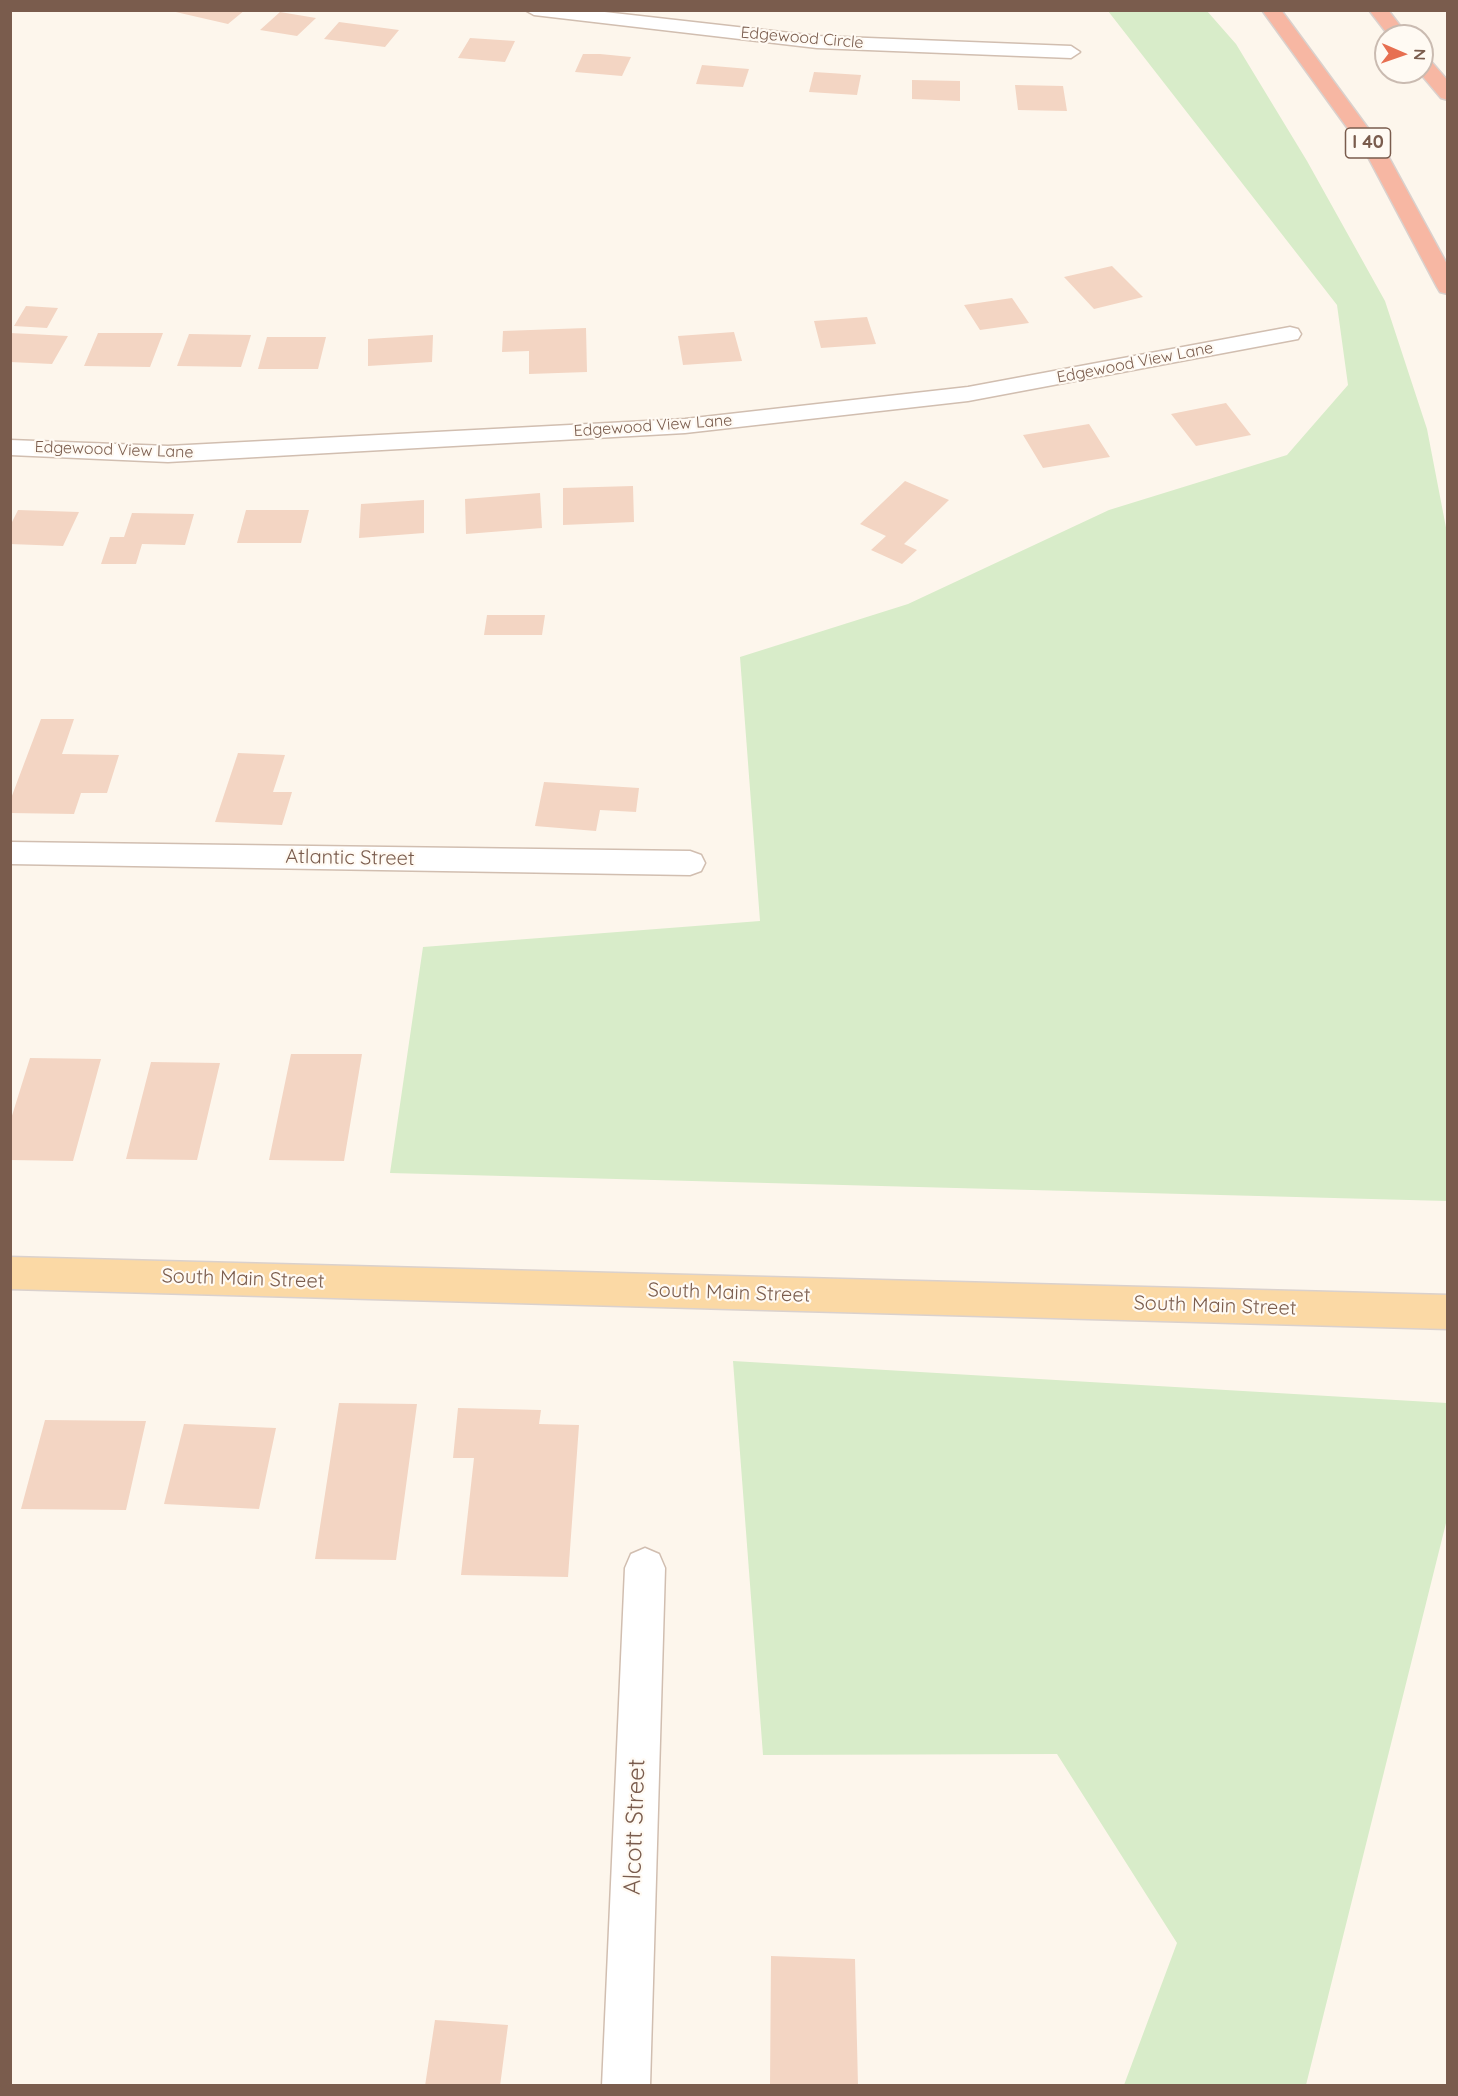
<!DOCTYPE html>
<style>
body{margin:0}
#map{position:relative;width:1458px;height:2096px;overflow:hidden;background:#fdf6ec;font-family:Quicksand,sans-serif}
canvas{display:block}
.frame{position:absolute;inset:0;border:12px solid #7a5c4d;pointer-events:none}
.north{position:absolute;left:1374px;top:24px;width:60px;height:60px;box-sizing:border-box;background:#fffaf3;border:2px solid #cabbb1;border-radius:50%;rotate:92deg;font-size:16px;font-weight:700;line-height:24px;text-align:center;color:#7a5c4d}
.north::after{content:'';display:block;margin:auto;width:21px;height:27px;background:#e76f51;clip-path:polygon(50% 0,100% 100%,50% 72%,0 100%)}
</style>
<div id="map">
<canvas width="1458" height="2096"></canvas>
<div class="frame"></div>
<div class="north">N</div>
</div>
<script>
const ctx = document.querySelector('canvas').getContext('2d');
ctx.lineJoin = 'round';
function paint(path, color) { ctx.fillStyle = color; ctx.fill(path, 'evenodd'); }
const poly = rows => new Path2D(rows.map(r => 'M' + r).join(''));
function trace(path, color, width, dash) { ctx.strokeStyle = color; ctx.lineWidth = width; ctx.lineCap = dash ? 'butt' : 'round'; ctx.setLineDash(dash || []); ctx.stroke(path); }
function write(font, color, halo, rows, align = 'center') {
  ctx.font = font + ' Quicksand,sans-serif'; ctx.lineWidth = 4.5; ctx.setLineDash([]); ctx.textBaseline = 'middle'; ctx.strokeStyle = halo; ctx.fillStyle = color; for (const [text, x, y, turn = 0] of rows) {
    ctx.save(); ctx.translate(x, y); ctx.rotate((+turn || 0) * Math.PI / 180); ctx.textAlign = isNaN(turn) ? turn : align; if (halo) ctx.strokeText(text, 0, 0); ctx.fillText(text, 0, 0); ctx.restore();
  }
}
paint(poly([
 [1108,11,1207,11,1236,44,1307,161,1385,301,1427,429,1448,538,1447,1201,390,1173,423,947,760,921,740,657,908,604,1109,510,1287,455,1348,385,1337,305],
 [733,1361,1447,1403,1447,1519,1306,2085,1124,2085,1177,1943,1057,1754,763,1755]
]), '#d8ecc9');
paint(poly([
 [167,10,245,10,228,24],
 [280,12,316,18,297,36,260,30],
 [339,22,399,30,385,47,324,39],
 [470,38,515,41,505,62,458,58],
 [583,54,600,54,631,57,622,76,575,72],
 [702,65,749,69,743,87,696,84],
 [814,72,861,75,857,95,809,92],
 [912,80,960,81,960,101,912,99],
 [1015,85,1063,86,1067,111,1018,110],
 [1112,266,1143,297,1094,309,1064,277],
 [1012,298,1029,323,980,330,964,305],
 [26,306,58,308,47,328,14,326],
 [867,317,876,344,821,348,814,321],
 [586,328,587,372,529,374,529,351,502,352,503,331],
 [734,332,742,361,683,365,678,336],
 [10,333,68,336,52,364,10,362],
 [98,333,163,333,150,367,84,366],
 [189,334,251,335,241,367,177,366],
 [433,335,432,362,368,366,368,339],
 [267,337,326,337,318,369,258,369],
 [1226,403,1251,435,1196,446,1171,414],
 [1089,424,1110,457,1043,468,1023,435],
 [905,481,949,500,904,544,917,550,902,564,871,550,886,536,860,524],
 [633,486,634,522,563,525,563,488],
 [540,493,542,528,466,534,465,499],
 [424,500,424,533,359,538,361,504],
 [18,510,79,512,63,546,10,544,10,526],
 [246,510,309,510,301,543,237,543],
 [132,513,194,514,185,545,142,544,136,564,101,564,110,537,124,537],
 [487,615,545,615,542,635,484,635],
 [41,719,74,719,62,754,119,755,107,793,81,793,74,814,10,813,10,801],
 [238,753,285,755,273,792,292,792,282,825,215,822],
 [544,782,639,788,636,812,600,810,596,831,535,826],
 [291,1054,362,1054,344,1161,269,1160],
 [30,1058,101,1059,73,1161,10,1160,10,1122],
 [151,1062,220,1063,197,1160,126,1159],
 [339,1403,417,1404,396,1560,315,1559],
 [458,1408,541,1410,539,1424,579,1425,568,1577,461,1575,474,1458,453,1458],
 [45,1420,146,1421,126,1510,21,1509],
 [184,1424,276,1428,259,1509,164,1504],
 [771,1956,855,1959,858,2086,770,2086],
 [435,2020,508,2025,500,2086,425,2086]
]), '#f3d5c3');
const minor = poly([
 [525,10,587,10,817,36,1071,46,1080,52,1071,58,817,48,534,15,525,10],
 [1290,327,1298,329,1301,334,1298,339,968,401,685,433,168,462,10,455,10,440,168,446,685,419,968,387,1290,327],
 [10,842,690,851,701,855,705,863,701,871,690,875,10,864,10,842],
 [645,1548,659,1554,665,1568,650,2086,602,2086,625,1568,631,1554,645,1548]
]);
const major = poly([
 [10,1257,1448,1295,1448,1329,10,1289,10,1257]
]);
const highway = poly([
 [1262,10,1281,10,1387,154,1448,266,1448,294,1440,292,1437,287,1367,155,1262,10],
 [1369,10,1388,10,1408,36,1389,36,1369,10],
 [1422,57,1429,59,1448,81,1448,100,1441,98,1419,72,1422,72,1422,57]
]);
trace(minor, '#d1beb0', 3);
trace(major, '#dad1cd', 3);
trace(highway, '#dad1cd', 3);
paint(minor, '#fff');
paint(major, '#fbd9a5');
paint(highway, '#f7b7a3');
write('16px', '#7a5c4d', '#fffaf3', [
 ["Edgewood Circle",802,38,5],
 ["Edgewood View Lane",1135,363,-11],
 ["Edgewood View Lane",653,426,-4],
 ["Edgewood View Lane",114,450,2]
]);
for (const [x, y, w] of [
 [1368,143,45]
]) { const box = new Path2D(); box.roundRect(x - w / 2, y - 15, w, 30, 4.5); ctx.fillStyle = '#fffaf3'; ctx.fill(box); trace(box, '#7a5c4d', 1.5); }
write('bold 18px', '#7a5c4d', null, [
 ["I 40",1368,143]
]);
write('20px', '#7a5c4d', '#fffaf3', [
 ["Atlantic Street",350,858,1],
 ["South Main Street",243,1279,2],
 ["South Main Street",729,1293,2],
 ["South Main Street",1215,1306,2]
]);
write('24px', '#7a5c4d', '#fffaf3', [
 ["Alcott Street",635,1827,-88]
]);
</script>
